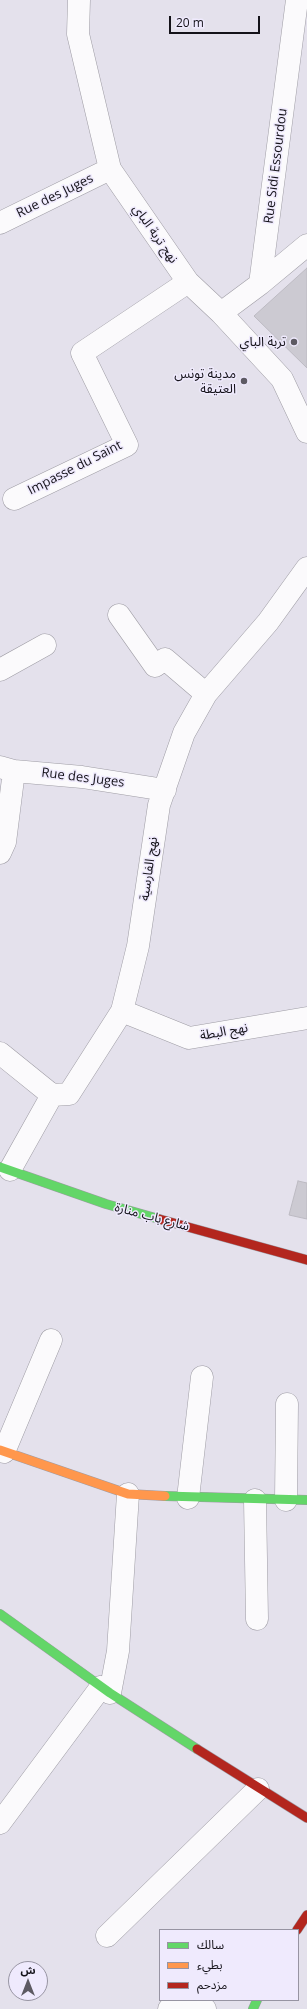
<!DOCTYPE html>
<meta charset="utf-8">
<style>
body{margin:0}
#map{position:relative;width:307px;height:2009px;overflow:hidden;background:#e4e1ec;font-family:"Open Sans","Noto Sans Arabic",sans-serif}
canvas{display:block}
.legend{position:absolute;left:159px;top:1929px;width:140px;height:72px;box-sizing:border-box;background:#efeafd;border:1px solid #9794a2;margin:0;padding:5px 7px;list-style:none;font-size:12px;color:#141219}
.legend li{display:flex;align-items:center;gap:8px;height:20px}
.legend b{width:20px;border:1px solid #9794a2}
.north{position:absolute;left:8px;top:1961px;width:40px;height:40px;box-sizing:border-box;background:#efeafd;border:1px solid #9794a2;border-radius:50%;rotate:0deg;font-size:11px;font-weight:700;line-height:16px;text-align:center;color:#141219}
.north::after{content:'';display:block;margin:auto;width:14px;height:18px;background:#5d5a63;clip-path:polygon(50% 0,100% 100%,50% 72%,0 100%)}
.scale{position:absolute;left:169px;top:16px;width:91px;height:18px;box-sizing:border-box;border:2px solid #141219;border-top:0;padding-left:5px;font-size:12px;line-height:14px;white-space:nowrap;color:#141219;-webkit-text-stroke:3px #efeafd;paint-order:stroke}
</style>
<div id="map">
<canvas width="307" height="2009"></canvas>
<ul class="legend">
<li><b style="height:5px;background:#63d668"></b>سالك</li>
<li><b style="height:5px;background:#ff974d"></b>بطيء</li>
<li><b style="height:5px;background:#b3261e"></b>مزدحم</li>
</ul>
<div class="north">ش</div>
<div class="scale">20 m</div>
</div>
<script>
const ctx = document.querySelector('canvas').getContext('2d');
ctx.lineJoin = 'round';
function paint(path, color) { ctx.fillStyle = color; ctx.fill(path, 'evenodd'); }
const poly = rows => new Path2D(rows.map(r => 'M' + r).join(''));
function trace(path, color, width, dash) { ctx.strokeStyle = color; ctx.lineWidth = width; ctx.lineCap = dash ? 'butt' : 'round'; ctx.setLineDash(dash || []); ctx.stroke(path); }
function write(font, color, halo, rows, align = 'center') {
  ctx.font = font + ' "Open Sans","Noto Sans Arabic",sans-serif'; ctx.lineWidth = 3; ctx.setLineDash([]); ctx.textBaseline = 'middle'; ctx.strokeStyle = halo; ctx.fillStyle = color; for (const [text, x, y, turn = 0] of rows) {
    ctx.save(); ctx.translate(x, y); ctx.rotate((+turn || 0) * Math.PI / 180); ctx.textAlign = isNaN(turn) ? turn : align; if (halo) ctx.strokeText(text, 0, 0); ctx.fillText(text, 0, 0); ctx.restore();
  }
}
const building = poly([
 [307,268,307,368,254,316,307,268],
 [298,1181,307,1183,307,1219,289,1215,298,1181]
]);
paint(building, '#cccad2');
trace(building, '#bcbac2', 1);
const street = poly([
 [79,0,78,34,110,169,188,282,221,313,282,379,307,432],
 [0,223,110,169],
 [260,284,307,245],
 [221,313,260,284,297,0],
 [14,499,127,445,82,353,188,282],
 [119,615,155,666,165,659,206,694],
 [0,670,45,645],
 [0,767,14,771,82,777,165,790],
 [0,853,5,842,14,771],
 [122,1011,189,1038,307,1018],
 [0,1053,52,1095],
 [10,1170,52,1095,69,1094,122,1011,138,946,159,805,184,733,206,694,268,622,307,568],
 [4,1452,51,1340],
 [188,1498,202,1377],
 [255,1500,257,1619],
 [286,1500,287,1404],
 [110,1693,118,1651,128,1494],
 [0,1823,101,1687],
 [107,1936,258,1789],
 [187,2000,205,2009],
 [169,2009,177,2000]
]);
const fast = poly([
 [0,1167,106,1204,159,1219],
 [165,1496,307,1500],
 [0,1614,110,1693,197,1749],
 [253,2009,257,2000]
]);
const slow = poly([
 [0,1450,128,1494,165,1496]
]);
const jam = poly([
 [159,1219,307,1260],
 [197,1749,307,1818],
 [297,1930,307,1915]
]);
trace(street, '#9e9ca4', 23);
trace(fast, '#9e9ca4', 10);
trace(slow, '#9e9ca4', 10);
trace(jam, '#9e9ca4', 10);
trace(street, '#fbfafc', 22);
trace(fast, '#63d668', 9);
trace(slow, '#ff974d', 9);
trace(jam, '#b3261e', 9);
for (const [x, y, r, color] of [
 [294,342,4,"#5d5a63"],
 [244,381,4,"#5d5a63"]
]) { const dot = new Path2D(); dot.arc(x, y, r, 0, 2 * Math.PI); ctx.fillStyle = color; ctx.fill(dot); trace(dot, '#efeafd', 1.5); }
write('13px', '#141219', '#efeafd', [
 ["Rue Sidi Essourdou",276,166,-83],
 ["Rue des Juges",55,196,-26],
 ["نهج تربة الباي",155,234,55],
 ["Impasse du Saint",75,468,-27],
 ["Rue des Juges",83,778,7],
 ["نهج الفارسية",149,869,-82],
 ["نهج البطة",224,1032,-10],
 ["شارع باب منارة",152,1217,15]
]);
write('13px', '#141219', '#efeafd', [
 ["تربة الباي",286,342],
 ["مدينة تونس",236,374],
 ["العتيقة",236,389]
], 'right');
</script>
